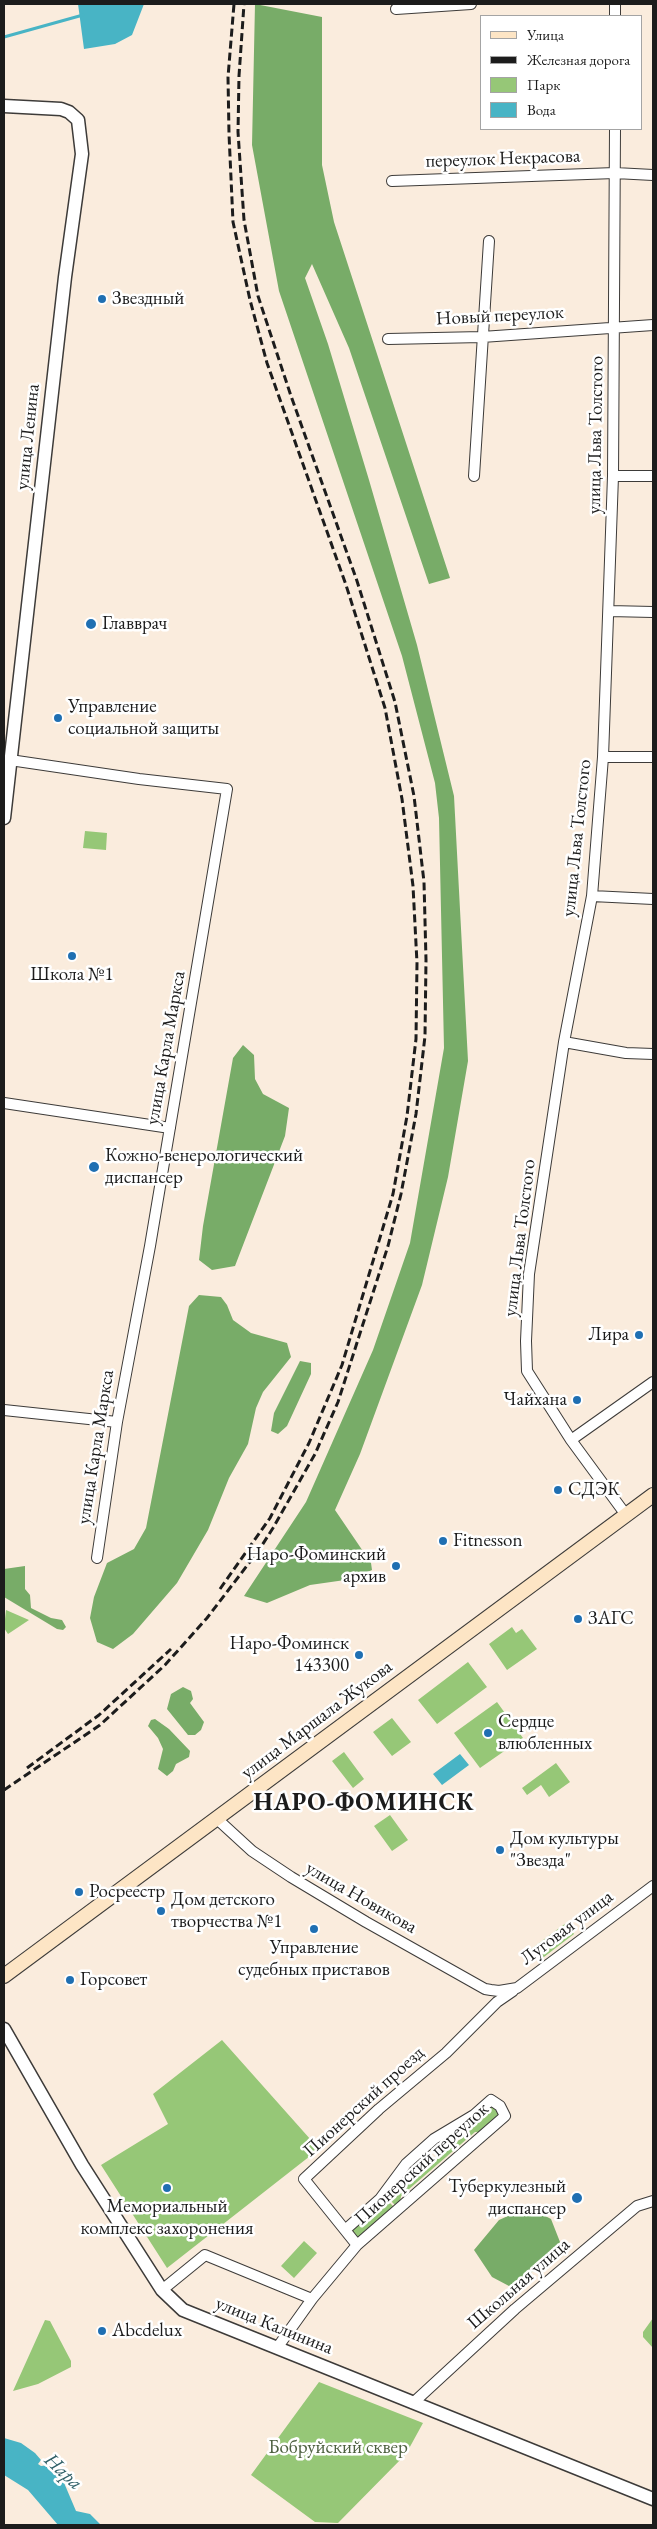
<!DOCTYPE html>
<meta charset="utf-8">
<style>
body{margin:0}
#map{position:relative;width:657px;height:2529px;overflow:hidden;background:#faecdd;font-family:"EB Garamond",serif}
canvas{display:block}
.frame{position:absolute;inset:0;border:5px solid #1c1c1c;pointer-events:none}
.legend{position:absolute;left:480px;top:15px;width:162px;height:115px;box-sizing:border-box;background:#fff;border:1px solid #a4a4a4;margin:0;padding:6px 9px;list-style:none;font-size:15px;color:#1c1c1c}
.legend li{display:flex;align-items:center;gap:10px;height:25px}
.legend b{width:25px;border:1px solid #a4a4a4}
</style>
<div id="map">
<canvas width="657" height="2529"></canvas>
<div class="frame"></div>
<ul class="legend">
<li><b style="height:6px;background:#fde5c5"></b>Улица</li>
<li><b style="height:6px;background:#1c1c1c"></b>Железная дорога</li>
<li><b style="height:14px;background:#96c777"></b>Парк</li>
<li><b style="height:14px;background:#48b4c5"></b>Вода</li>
</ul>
</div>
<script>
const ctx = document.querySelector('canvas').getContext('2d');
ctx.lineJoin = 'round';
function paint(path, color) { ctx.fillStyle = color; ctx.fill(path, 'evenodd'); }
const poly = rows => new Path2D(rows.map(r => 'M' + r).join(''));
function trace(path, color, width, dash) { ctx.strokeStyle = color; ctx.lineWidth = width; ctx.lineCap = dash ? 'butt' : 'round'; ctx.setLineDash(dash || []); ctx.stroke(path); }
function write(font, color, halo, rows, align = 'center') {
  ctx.font = font + ' "EB Garamond",serif'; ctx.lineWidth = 5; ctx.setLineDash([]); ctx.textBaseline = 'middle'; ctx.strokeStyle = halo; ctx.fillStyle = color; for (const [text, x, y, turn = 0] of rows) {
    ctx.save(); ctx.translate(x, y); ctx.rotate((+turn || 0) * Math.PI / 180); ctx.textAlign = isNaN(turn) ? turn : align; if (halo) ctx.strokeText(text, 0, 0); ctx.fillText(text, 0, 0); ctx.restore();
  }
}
paint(poly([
 [85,831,107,833,106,850,83,848],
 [6,1610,29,1620,8,1634,4,1628],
 [512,1627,516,1633,522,1629,537,1649,507,1670,489,1644],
 [468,1662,487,1687,437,1724,418,1700],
 [497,1702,523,1738,480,1768,454,1733],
 [392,1718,411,1742,392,1756,373,1732],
 [344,1752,364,1779,353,1788,332,1761],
 [556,1763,570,1782,549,1797,541,1785,527,1795,522,1788],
 [390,1815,408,1840,392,1851,374,1826],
 [566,1923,574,1934,540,1960,531,1949],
 [222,2040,319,2149,167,2268,101,2165,168,2124,153,2094],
 [487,2107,494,2107,500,2115,484,2132,475,2132,401,2196,400,2205,397,2207,390,2200,427,2167,427,2159,431,2156,437,2159,466,2134,465,2127],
 [383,2200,388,2201,396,2209,358,2243,349,2231],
 [304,2241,317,2253,294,2278,281,2266],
 [653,2318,653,2348,643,2337,643,2332],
 [45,2320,50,2321,71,2361,71,2367,38,2384,13,2391],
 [319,2382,423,2423,406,2454,338,2523,315,2522,251,2475]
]), '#96c777');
paint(poly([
 [255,4,322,17,322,165,334,222,450,578,429,584,349,348,312,264,305,278,328,344,369,480,417,645,454,796,468,1061,448,1177,422,1285,360,1454,335,1510,371,1563,372,1570,352,1579,310,1585,267,1603,244,1596,306,1502,373,1350,410,1243,444,1048,439,818,435,783,402,656,279,291,252,145],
 [243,1045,254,1055,255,1079,263,1094,289,1108,285,1136,235,1266,212,1270,199,1260,203,1226,233,1058],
 [199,1295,221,1297,227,1305,233,1320,251,1333,287,1343,291,1357,263,1392,256,1408,248,1444,229,1478,208,1530,177,1583,133,1634,113,1649,97,1642,90,1618,94,1597,107,1563,134,1549,146,1528,189,1306],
 [300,1361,311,1363,311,1374,287,1426,278,1434,271,1431,274,1413],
 [25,1566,25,1589,30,1595,31,1608,51,1618,62,1620,66,1627,63,1630,57,1629,4,1597,4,1569],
 [183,1687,191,1691,193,1699,190,1703,204,1722,201,1730,195,1735,188,1735,167,1709,171,1694],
 [155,1719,169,1729,190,1751,189,1757,176,1764,173,1771,167,1776,158,1769,163,1749,158,1738,148,1726,151,1720],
 [528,2207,551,2219,560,2242,537,2269,509,2286,492,2277,474,2250,499,2220]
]), '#78ac68');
paint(poly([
 [78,4,144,4,132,35,115,44,84,49],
 [460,1754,469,1765,442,1785,433,1774],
 [4,2438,21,2443,35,2453,41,2460,38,2464,41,2466,50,2465,59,2471,76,2511,90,2514,101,2525,58,2525,28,2490,4,2475]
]), '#48b4c5');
trace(poly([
 [4,37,83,15]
]), '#48b4c5', 3);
const minor = poly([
 [396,9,471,4],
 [615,16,615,4],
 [615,129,613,476,603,757,592,896,564,1042,529,1274,526,1341,527,1371,571,1440,626,1515],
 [392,181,615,173,653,175],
 [388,339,482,337,653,325],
 [474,476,489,241],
 [613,476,653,476],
 [609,611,653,612],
 [603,757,653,757],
 [10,760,139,779,227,789,150,1246,117,1422,97,1558],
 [592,896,653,899],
 [564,1042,626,1053,653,1054],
 [4,1103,170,1128],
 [4,1410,117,1422],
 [571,1440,653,1382],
 [216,1818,252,1851,291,1877,366,1922,485,1989,491,1990,499,1991,517,1988,653,1886],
 [345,2230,380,2199,406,2164,434,2139,474,2115,491,2100,500,2106,505,2116,357,2245],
 [162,2290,205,2255,312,2299,277,2348],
 [312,2299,357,2245,304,2179,379,2109,446,2053,497,2002,513,1991],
 [413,2403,515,2309,637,2206,653,2201]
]);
const tertiary = poly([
 [4,106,61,109,69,112,78,120,82,154,65,277,4,818],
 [4,2029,82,2165,162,2290,183,2310,653,2499]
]);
const secondary = poly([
 [4,1976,653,1495]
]);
trace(minor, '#3d3b39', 12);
trace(tertiary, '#3d3b39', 15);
trace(secondary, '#3d3b39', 16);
trace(minor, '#fff', 10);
trace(tertiary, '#fff', 12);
trace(secondary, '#fde5c5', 14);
trace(poly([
 [220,1589,270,1518,309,1443,342,1365,393,1194,407,1116,416,1039,417,963,413,886,402,799,385,708,346,585,267,363,250,300,233,222,229,134,228,77,234,4],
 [27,1768,99,1715,171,1649],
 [4,1790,100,1725,165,1665,207,1618,259,1550,273,1528,315,1454,338,1402,388,1246,401,1194,416,1114,425,1036,426,960,424,882,414,796,395,702,357,581,291,396,258,296,244,220,238,132,239,76,244,4]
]), '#1c1c1c', 3, [8, 4]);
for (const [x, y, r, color] of [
 [102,299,5,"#1f6fb2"],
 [91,624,6,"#1f6fb2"],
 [58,718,5,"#1f6fb2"],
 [72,956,5,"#1f6fb2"],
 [94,1167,6,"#1f6fb2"],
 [639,1335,5,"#1f6fb2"],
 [577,1400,5,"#1f6fb2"],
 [558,1490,5,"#1f6fb2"],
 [443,1541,5,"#1f6fb2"],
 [396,1566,5,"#1f6fb2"],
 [578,1619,5,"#1f6fb2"],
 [359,1655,5,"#1f6fb2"],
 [488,1733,5,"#1f6fb2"],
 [500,1850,5,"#1f6fb2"],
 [79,1892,5,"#1f6fb2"],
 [161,1911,5,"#1f6fb2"],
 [314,1929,5,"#1f6fb2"],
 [70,1980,5,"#1f6fb2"],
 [167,2188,5,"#1f6fb2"],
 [577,2198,6,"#1f6fb2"],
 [102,2331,5,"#1f6fb2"]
]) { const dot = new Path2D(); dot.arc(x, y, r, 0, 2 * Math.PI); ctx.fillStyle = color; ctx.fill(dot); trace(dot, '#fff', 2); }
write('19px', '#1c1c1c', '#fff', [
 ["переулок Некрасова",503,159,-2],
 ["Новый переулок",500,316,-3],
 ["улица Льва Толстого",596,435,-89],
 ["улица Ленина",28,437,-84],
 ["улица Льва Толстого",577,838,-84],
 ["улица Карла Маркса",166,1048,-80],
 ["улица Льва Толстого",520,1238,-83],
 ["улица Карла Маркса",96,1447,-81],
 ["улица Маршала Жукова",317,1720,-37],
 ["улица Новикова",361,1898,30],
 ["Луговая улица",567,1928,-37],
 ["Пионерский проезд",364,2102,-42],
 ["Пионерский переулок",422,2164,-42],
 ["Школьная улица",519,2284,-41],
 ["улица Калинина",274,2326,22]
]);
write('19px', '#1c1c1c', '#fff', [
 ["Звездный",112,299],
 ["Главврач",102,624],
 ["Управление",68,707],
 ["социальной защиты",68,729],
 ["Школа №1",72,975,"center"],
 ["Кожно-венерологический",105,1156],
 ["диспансер",105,1178],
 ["Лира",629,1335,"right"],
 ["Чайхана",567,1400,"right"],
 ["СДЭК",568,1490],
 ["Fitnesson",453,1541],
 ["Наро-Фоминский",386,1555,"right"],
 ["архив",386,1577,"right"],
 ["ЗАГС",588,1619],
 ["Наро-Фоминск",349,1644,"right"],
 ["143300",349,1666,"right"],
 ["Сердце",498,1722],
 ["влюбленных",498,1744],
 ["Дом культуры",510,1839],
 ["\"Звезда\"",510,1861],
 ["Росреестр",89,1892],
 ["Дом детского",171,1900],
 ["творчества №1",171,1922],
 ["Управление",314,1948,"center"],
 ["судебных приставов",314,1970,"center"],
 ["Горсовет",80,1980],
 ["Туберкулезный",566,2187,"right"],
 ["диспансер",566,2209,"right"],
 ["Мемориальный",167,2207,"center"],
 ["комплекс захоронения",167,2229,"center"],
 ["Abcdelux",112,2331]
], 'left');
write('19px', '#4d6040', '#fff', [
 ["Бобруйский сквер",338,2448]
]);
write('italic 20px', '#306068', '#fff', [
 ["Нара",63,2472,43]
]);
ctx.letterSpacing = '1px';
write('bold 24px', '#1c1c1c', '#fff', [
 ["НАРО-ФОМИНСК",364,1803]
]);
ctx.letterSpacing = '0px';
</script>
